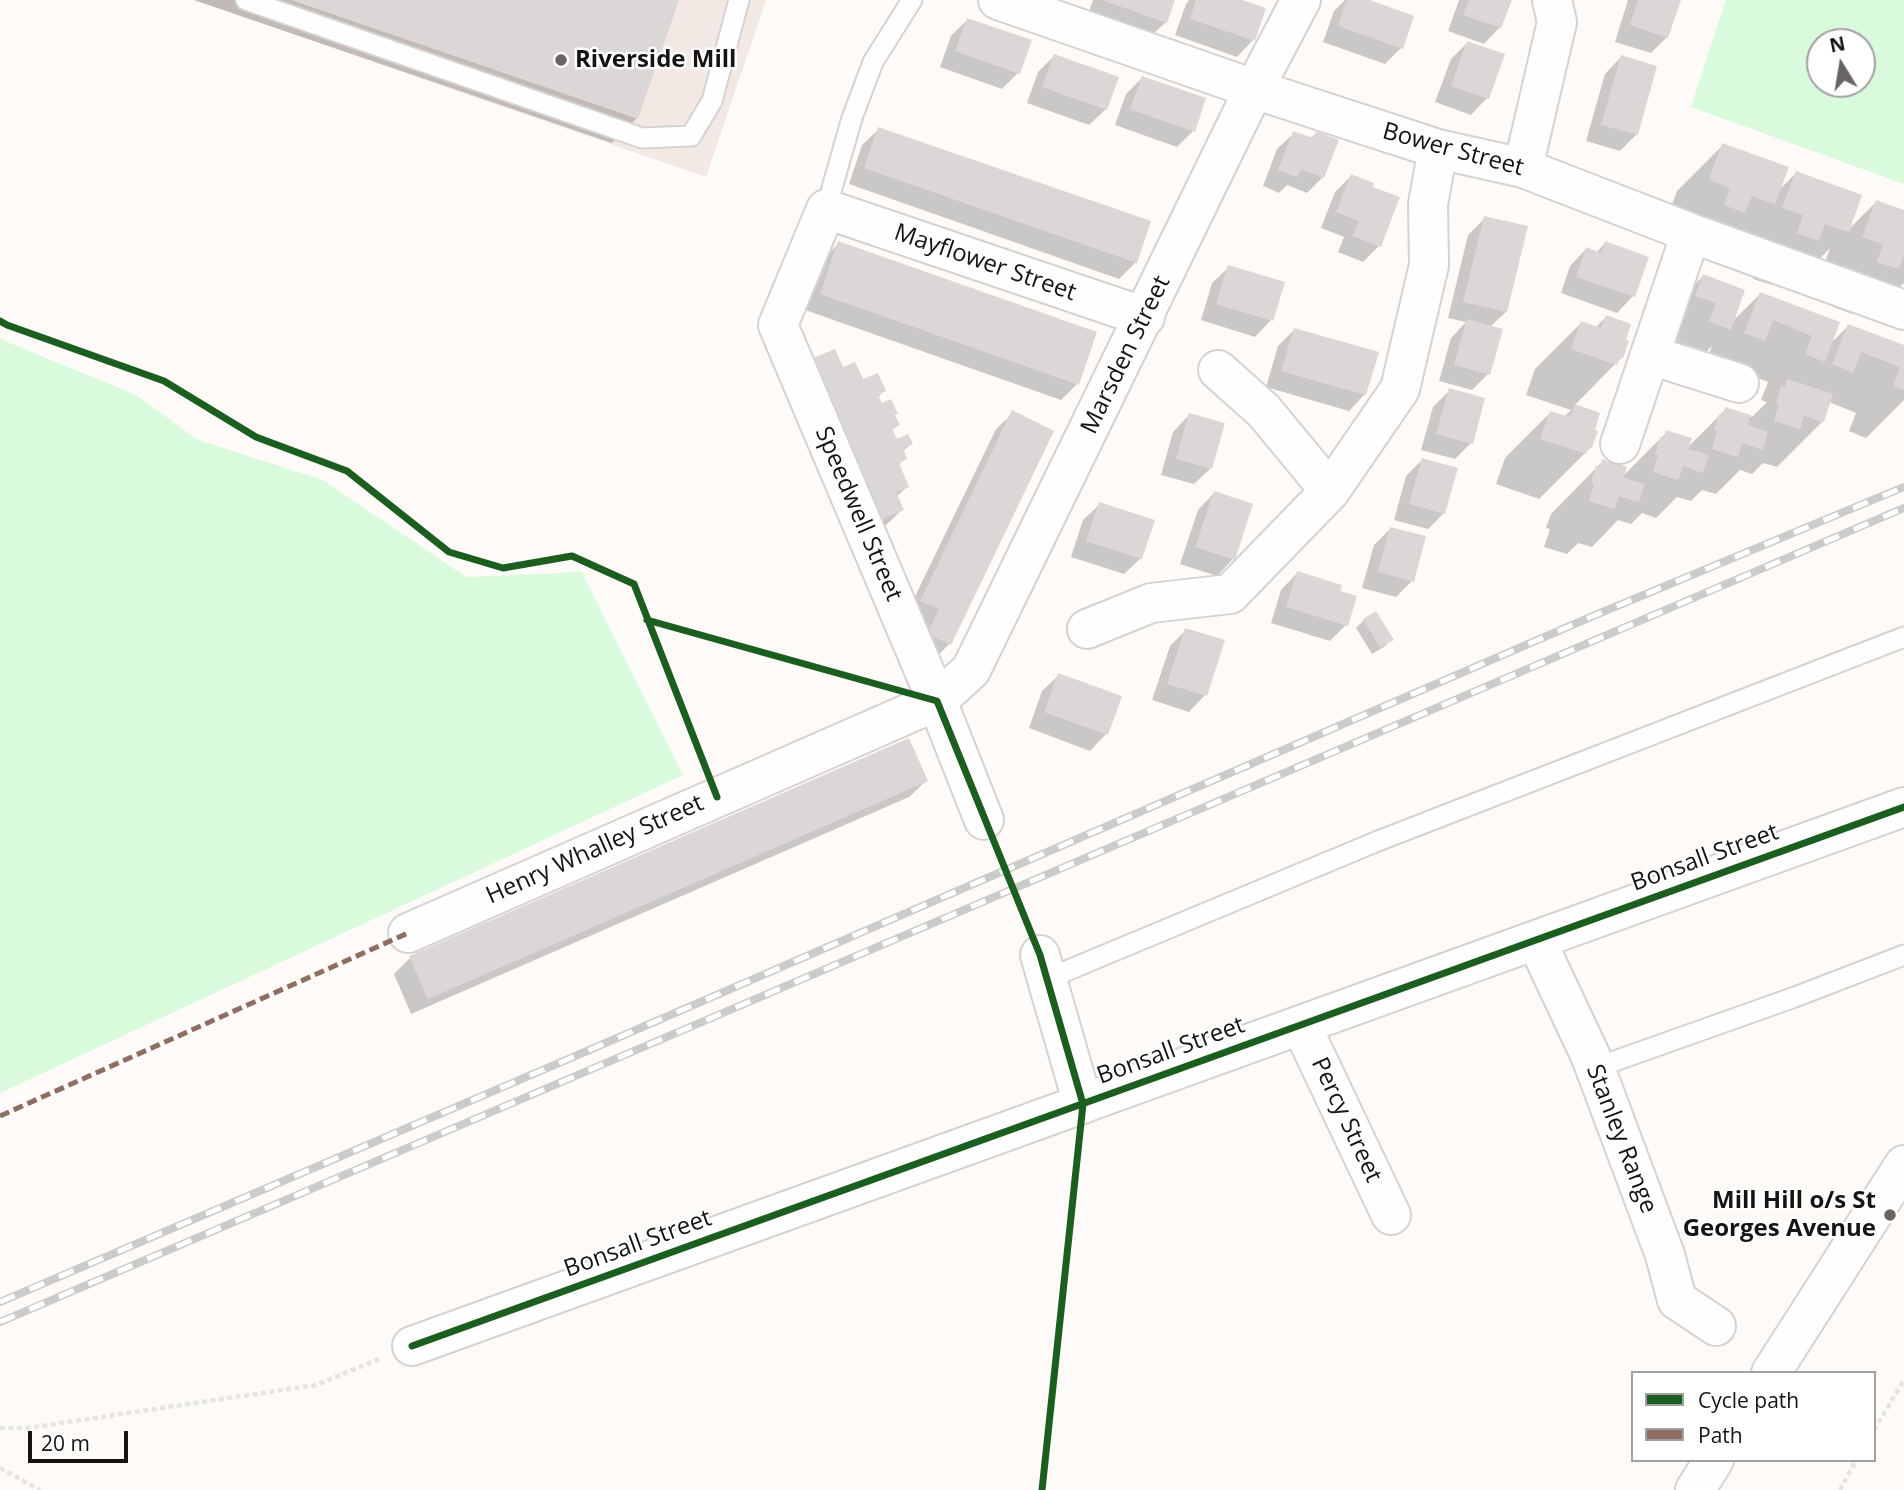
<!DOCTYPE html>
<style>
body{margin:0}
#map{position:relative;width:1904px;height:1490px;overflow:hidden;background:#fdfaf8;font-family:"Open Sans",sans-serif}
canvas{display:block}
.legend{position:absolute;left:1631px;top:1371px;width:245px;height:91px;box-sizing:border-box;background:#fff;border:2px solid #a2a1a1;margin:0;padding:9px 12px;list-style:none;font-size:21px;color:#161413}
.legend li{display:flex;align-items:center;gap:14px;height:35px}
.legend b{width:35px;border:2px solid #a2a1a1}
.north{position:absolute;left:1806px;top:28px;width:70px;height:70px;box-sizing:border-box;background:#fff;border:2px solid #a2a1a1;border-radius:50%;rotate:349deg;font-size:19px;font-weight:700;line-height:28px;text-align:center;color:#161413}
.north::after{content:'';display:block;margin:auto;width:24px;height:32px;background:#676463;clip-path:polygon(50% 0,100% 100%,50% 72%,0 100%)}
.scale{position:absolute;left:28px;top:1431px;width:100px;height:32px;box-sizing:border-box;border:4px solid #161413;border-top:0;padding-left:9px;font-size:21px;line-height:24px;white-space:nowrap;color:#161413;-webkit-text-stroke:5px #fff;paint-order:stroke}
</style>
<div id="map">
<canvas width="1904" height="1490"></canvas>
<ul class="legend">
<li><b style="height:9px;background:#1b5e20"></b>Cycle path</li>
<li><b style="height:9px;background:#8d6e63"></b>Path</li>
</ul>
<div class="north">N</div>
<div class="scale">20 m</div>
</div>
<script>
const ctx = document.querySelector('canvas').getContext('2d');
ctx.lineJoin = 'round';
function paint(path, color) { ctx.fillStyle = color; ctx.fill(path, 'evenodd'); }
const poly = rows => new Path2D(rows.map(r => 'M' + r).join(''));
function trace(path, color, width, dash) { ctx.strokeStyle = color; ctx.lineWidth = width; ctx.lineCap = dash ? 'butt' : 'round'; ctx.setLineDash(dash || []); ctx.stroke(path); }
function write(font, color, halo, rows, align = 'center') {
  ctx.font = font + ' "Open Sans",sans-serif'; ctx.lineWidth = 5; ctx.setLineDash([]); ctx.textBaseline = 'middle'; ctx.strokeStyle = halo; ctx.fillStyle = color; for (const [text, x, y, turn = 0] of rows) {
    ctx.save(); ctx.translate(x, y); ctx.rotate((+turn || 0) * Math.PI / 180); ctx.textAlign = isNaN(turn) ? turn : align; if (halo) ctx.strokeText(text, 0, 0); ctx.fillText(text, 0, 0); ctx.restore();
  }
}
paint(poly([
 [194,0,766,0,706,177]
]), '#f2e9e5');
paint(poly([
 [1726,0,1904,0,1904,184,1691,107],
 [1820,42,1862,42,1862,84,1820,84],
 [0,339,136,395,198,440,323,480,466,577,582,572,683,775,0,1093]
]), '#d9fadc');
paint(poly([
 [194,0,677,0,637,118,612,143],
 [1093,0,1174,0,1166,22,1149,38,1087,17],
 [1189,0,1238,0,1253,40,1237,57,1175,35,1186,4],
 [1345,0,1365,0,1401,48,1385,64,1323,42,1334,11],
 [1459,0,1510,0,1500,27,1484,44,1448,31],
 [1628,0,1679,0,1667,37,1651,53,1615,42],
 [967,20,1018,73,1002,89,940,67,951,36],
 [1467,43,1487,98,1471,115,1435,102,1451,59],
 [1054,56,1106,109,1089,125,1027,103,1038,72],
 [1621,57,1655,67,1636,135,1620,151,1586,141,1605,74],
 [1142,78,1193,131,1177,147,1115,125,1126,94],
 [879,129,1136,262,1119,279,849,184,862,145],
 [1294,133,1310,139,1316,133,1323,177,1307,193,1287,185,1279,193,1263,186,1277,149],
 [1723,145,1778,191,1796,173,1848,230,1876,202,1904,212,1904,283,1881,305,1866,300,1852,314,1833,307,1839,290,1818,282,1830,248,1802,277,1786,271,1772,285,1753,279,1759,261,1738,254,1746,231,1728,249,1664,226,1677,191],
 [1351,176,1379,246,1363,262,1338,252,1344,237,1321,228,1335,192],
 [1485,218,1506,312,1490,327,1488,374,1472,390,1439,381,1451,338,1466,322,1448,318,1468,235],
 [839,243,1077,384,1061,400,805,310,823,259],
 [1605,243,1633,296,1617,313,1561,293,1570,266,1586,249,1596,253],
 [1229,267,1271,320,1255,337,1201,320,1212,283],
 [1703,276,1731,323,1760,294,1830,344,1848,326,1904,346,1904,400,1866,438,1849,431,1856,413,1829,402,1823,421,1777,467,1763,463,1752,474,1740,470,1716,494,1702,490,1691,501,1677,497,1656,518,1642,513,1631,524,1618,520,1592,547,1578,543,1567,554,1544,547,1550,529,1546,528,1551,514,1603,461,1623,476,1667,432,1687,448,1726,409,1752,417,1767,402,1761,400,1768,382,1735,369,1699,378,1712,346,1684,374,1658,322],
 [1606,317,1622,357,1574,406,1598,414,1591,447,1539,499,1496,484,1505,458,1550,413,1564,417,1571,410,1526,395,1535,369,1581,323,1595,328],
 [1294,330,1365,394,1349,411,1266,387,1278,346],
 [842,370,862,382,884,391,877,398,881,405,894,415,898,425,891,431,896,441,911,444,902,452,905,458,898,465,907,487,896,497,902,510,885,526,855,540],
 [1450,390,1471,443,1455,459,1421,450,1433,407],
 [1013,413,1052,431,949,644,933,661,905,617,996,429],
 [1189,415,1211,468,1194,484,1161,475,1173,432],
 [1423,459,1444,513,1428,529,1394,520,1406,476],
 [1214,493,1233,559,1217,576,1180,564,1198,510],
 [1100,504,1141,558,1124,574,1071,557,1083,520],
 [1391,528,1412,581,1396,597,1362,588,1374,545],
 [1297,573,1338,592,1346,625,1330,641,1271,623,1281,590],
 [1364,620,1392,639,1384,647,1372,654,1356,628],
 [1186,630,1205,695,1189,712,1152,700,1170,646],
 [1059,675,1106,734,1090,751,1029,728,1042,691],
 [926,781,909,797,411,1014,394,974,410,958]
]), '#0003');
paint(poly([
 [291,0,679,0,638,119],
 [1102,0,1175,0,1167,23],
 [1196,0,1243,0,1266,8,1255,41,1190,19],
 [1347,0,1370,0,1414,16,1403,49,1338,26],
 [1469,0,1512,0,1501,28,1463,15],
 [1638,0,1681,0,1668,38,1630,25],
 [967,18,1032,40,1020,74,955,51],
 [1467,41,1505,54,1489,99,1451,86],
 [1054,54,1119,77,1107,110,1042,87],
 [1621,55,1657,66,1638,135,1601,125],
 [1142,76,1206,98,1195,132,1130,109],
 [878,127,1151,221,1137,263,864,168],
 [1293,131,1313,138,1316,131,1339,140,1324,178,1301,169,1297,177,1278,170],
 [1722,143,1789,167,1775,204,1752,196,1745,213,1724,205,1730,188,1709,180],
 [1796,171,1862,195,1849,232,1825,224,1819,241,1797,233,1803,215,1782,208],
 [1351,174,1374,183,1373,187,1400,197,1381,247,1353,236,1359,221,1336,212],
 [1876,200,1904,210,1904,255,1899,269,1877,262,1883,244,1862,237],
 [1484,216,1528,226,1507,312,1463,302],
 [838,241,1097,332,1079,385,820,294],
 [1605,241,1649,257,1635,297,1576,277,1586,247,1601,253],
 [1228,265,1285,282,1273,321,1216,304],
 [1703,274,1745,290,1731,330,1709,321,1716,303,1695,296],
 [1760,292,1840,322,1825,362,1805,354,1812,336,1773,320,1765,341,1744,333],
 [1606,315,1631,324,1626,340,1629,341,1623,358,1620,357,1617,365,1571,349,1581,321,1601,328],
 [1467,319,1503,329,1490,375,1454,365],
 [1848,324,1904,345,1904,390,1893,386,1900,367,1861,352,1853,373,1832,364],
 [1294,328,1379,352,1366,395,1281,371],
 [835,349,843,367,855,362,863,379,878,373,886,391,878,395,882,403,891,399,898,414,895,415,900,425,892,429,897,439,908,434,913,444,903,448,907,459,899,463,909,487,896,492,904,510,871,524,802,363],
 [1787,379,1833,394,1824,422,1804,416,1800,429,1774,421,1779,404,1776,403,1781,386,1785,387],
 [1449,388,1485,398,1473,444,1436,434],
 [1575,404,1600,413,1595,430,1598,431,1592,448,1589,446,1586,454,1540,439,1550,411,1570,417],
 [1725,407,1751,415,1748,425,1768,432,1763,450,1742,443,1738,457,1712,449,1717,431,1714,430,1719,414,1723,415],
 [1012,410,1054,431,951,645,927,634,939,609,920,601],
 [1189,413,1225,423,1212,469,1176,459],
 [1666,430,1692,438,1688,449,1709,455,1703,473,1683,466,1678,480,1653,472,1658,455,1655,454,1660,437,1664,438],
 [1422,458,1458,468,1445,514,1409,504],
 [1602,459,1627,467,1624,478,1645,484,1639,502,1619,496,1614,509,1589,501,1594,484,1591,482,1596,466,1600,467],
 [1214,491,1253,504,1235,560,1195,547],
 [1099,502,1155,520,1142,559,1086,541],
 [1390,527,1426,536,1414,582,1378,572],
 [1297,571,1342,585,1340,591,1357,596,1348,626,1286,607],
 [1376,611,1394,640,1380,647,1363,619],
 [1185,628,1225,640,1207,696,1167,684],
 [1058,673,1122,696,1108,735,1044,712],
 [909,738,928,781,428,999,409,956]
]), '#dad7d6');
const lane = poly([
 [246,0,642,138,691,136,712,101,739,0],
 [826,209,852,118,873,62,912,0],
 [1047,979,1378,841,1904,637],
 [1595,1068,1795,997,1904,955]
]);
const street = poly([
 [998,0,1254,89,1438,149,1523,168,1691,233,1904,310],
 [1523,168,1557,22,1552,0],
 [1650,355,1739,383],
 [1218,370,1264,411,1330,491],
 [1620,444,1691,233],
 [1087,629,1151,603,1230,594,1330,491,1400,389,1429,265,1428,204,1438,149],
 [984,820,937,701,778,325,826,209,1145,317],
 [408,933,937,701,971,670,1254,89,1301,0],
 [1536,940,1591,1057,1665,1255,1677,1300,1716,1326],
 [1040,955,1083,1104],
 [1301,1025,1391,1215],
 [412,1346,1904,807],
 [1771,1373,1904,1165],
 [1695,1490,1714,1460]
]);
trace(lane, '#d5d3d2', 23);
trace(street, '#d5d3d2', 42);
trace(poly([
 [0,1428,28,1428,316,1385,379,1359],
 [1874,1430,1904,1380],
 [0,1468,40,1490],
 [1840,1490,1856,1460]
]), '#e5e5e4', 4.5, [5, 3.5]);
trace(lane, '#fffefe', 19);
trace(street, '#fffefe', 38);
const rail = poly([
 [0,1302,594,1048,1593,616,1904,487],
 [0,1322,1904,508]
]);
trace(rail, '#cccbcb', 8);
trace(rail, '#fff', 5, [16]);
trace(poly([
 [0,1116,408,933]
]), '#8d6e63', 5, [10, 5]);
trace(poly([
 [0,321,7,325,164,381,256,437,347,471,449,552,503,568,572,556,634,584,717,797],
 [647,620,937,701,1040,955,1083,1104,1042,1490],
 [412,1346,1904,807]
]), '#1b5e20', 7);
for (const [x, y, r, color] of [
 [561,60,7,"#676463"],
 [1890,1215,7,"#676463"]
]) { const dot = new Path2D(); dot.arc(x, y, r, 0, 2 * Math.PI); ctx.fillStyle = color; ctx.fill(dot); trace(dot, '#fff', 2.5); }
write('bold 24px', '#161413', '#fff', [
 ["Riverside Mill",575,60],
 ["Mill Hill o/s St",1876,1201,"right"],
 ["Georges Avenue",1876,1229,"right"]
], 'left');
write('24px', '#161413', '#fff', [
 ["Bower Street",1453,150,15],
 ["Mayflower Street",985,263,19],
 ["Marsden Street",1126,355,-64],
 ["Speedwell Street",858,514,67],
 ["Henry Whalley Street",595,850,-24],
 ["Bonsall Street",1705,858,-20],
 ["Bonsall Street",1171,1051,-20],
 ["Percy Street",1346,1120,65],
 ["Stanley Range",1621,1139,69],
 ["Bonsall Street",638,1244,-20]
]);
</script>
